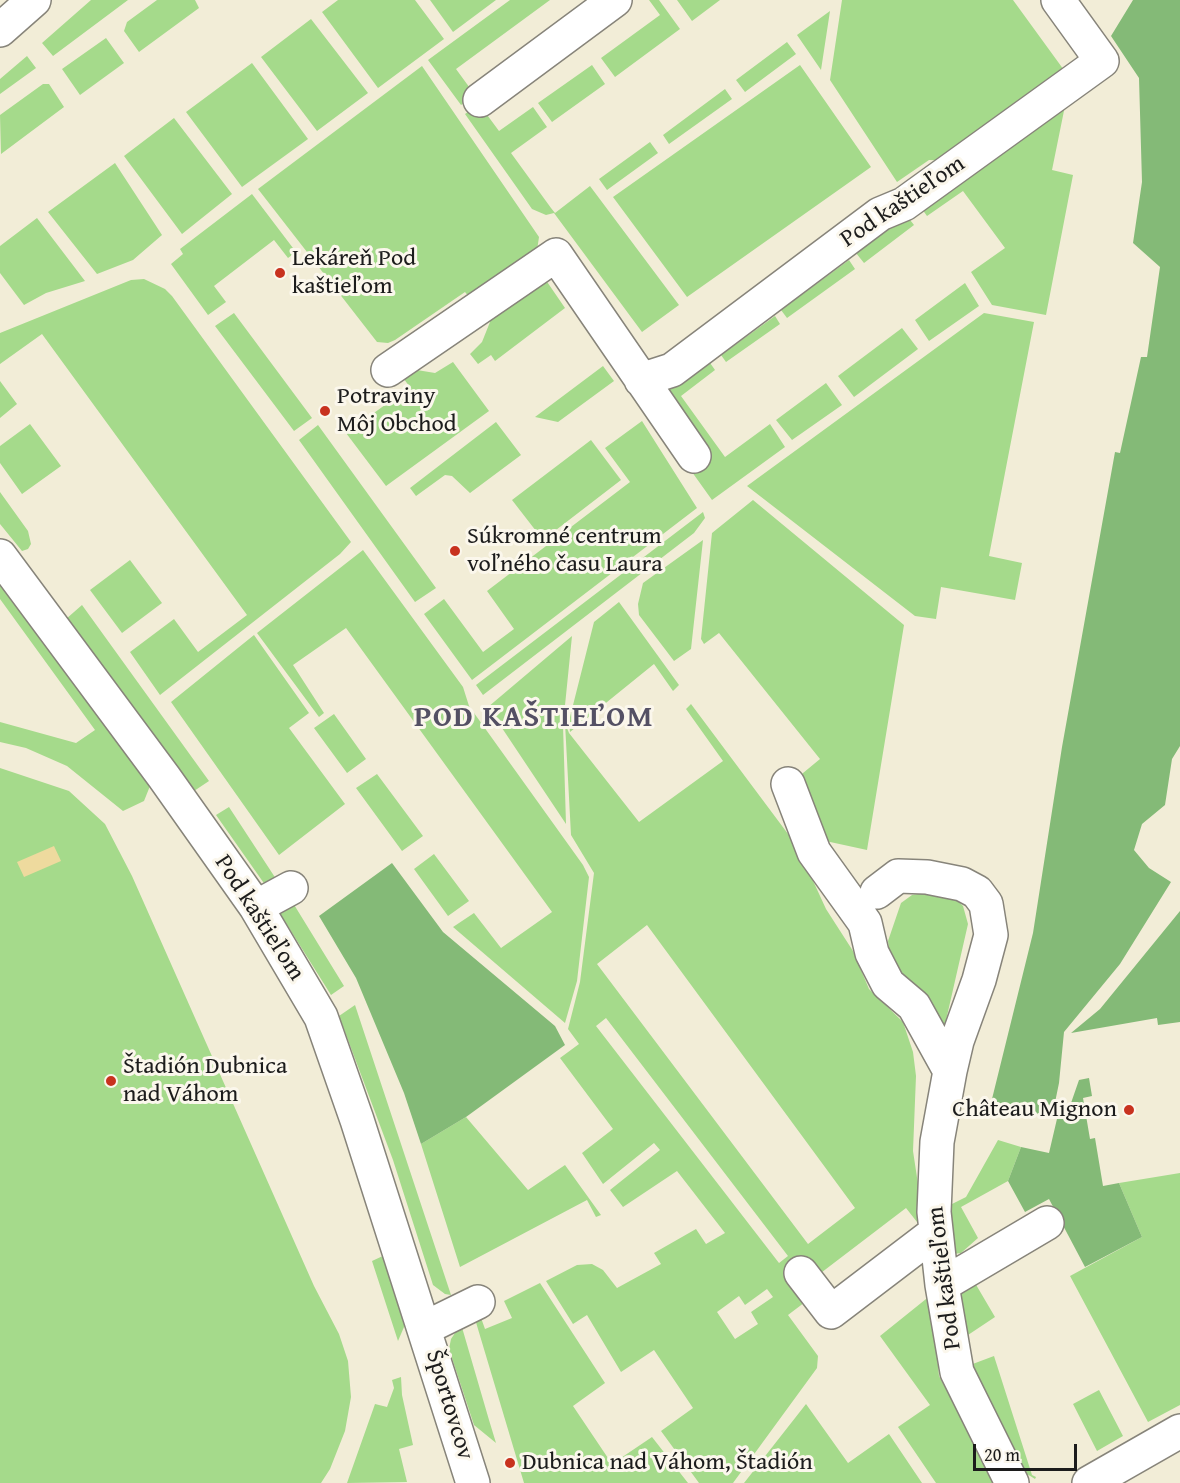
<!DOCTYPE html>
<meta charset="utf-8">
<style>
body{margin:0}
#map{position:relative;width:1180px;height:1483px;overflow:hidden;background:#f2edd7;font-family:"Gentium Book Plus",serif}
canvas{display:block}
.scale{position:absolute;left:973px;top:1444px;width:104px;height:27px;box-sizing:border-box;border:3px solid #1c1c1c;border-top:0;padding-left:8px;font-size:18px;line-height:21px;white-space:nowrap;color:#1c1c1c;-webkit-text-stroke:4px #fbf7ec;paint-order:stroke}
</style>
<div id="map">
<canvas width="1180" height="1483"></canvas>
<div class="scale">20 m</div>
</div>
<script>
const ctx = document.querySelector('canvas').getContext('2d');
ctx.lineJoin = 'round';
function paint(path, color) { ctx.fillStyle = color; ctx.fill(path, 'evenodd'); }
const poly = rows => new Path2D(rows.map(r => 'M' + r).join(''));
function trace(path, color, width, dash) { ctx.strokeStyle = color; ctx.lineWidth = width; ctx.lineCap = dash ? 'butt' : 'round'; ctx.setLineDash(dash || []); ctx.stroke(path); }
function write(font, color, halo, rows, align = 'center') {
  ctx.font = font + ' "Gentium Book Plus",serif'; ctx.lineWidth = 6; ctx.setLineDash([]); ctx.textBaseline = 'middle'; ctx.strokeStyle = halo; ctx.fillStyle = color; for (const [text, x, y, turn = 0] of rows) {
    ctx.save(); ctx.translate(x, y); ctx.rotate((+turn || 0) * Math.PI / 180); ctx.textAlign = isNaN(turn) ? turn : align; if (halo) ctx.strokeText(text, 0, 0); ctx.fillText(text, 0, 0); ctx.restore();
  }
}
paint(poly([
 [91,0,128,0,53,56,42,43],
 [157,0,195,0,199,8,139,52,124,31,127,22],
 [338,0,415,0,444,39,378,88,322,12],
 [430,0,496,0,453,32],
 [510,0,550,0,456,69,475,95,461,105,428,60],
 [649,0,659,0,680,29,615,77,601,58,660,15],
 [677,0,720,0,692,21],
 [842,0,1013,0,1069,77,959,161,929,160,897,182,830,80],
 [830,11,821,70,797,35],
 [311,19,368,93,317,131,261,57],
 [106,38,124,63,80,95,62,69],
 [787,42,796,54,745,92,736,80],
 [27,56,36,68,0,94,0,79],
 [252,63,308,139,242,187,186,112],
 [592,65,605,84,552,122,538,103],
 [800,65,871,167,687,297,613,197],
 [422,66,539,237,536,257,470,298,465,292,395,340,388,343,377,342,258,189],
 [43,84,49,84,64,107,1,154,0,115],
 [725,89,732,99,669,144,663,135],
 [1068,91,1052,170,1073,175,1046,315,992,305,971,272,1005,248,963,191,927,216,917,202],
 [479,104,499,131,533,107,547,127,511,153,551,208,555,213,590,186,679,305,642,332,554,213,546,215,532,209,465,114],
 [174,118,232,194,182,234,124,156],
 [650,142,658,153,607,190,599,179],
 [115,163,162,235,133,260,97,274,48,212],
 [252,194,296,252,288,258,274,240,214,286,226,302,208,315,171,264,183,254,180,249],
 [907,216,914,225,864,263,856,253],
 [37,218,85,281,46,293,24,305,0,273,0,246],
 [849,260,855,269,787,318,781,310],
 [541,273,565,308,495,361,491,355,478,364,470,354,482,342,490,322,490,312],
 [144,279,165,289,172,296,351,542,340,554,160,695,130,652,174,619,198,652,247,615,42,334,0,364,0,333,131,280],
 [965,283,979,306,929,341,915,320],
 [234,313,312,418,294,431,215,326],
 [984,313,1034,322,989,556,1022,563,1015,600,941,587,936,619,915,616,747,486],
 [775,316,780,324,726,362,721,355],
 [902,328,918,349,854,397,838,376],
 [708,360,715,370,681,396,725,457,770,424,785,447,712,500,687,465,666,392],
 [453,362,489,411,386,486,346,433,410,387,403,378,412,366,417,370,435,373],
 [603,366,614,381,558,422,535,417],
 [0,381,17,404,0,418],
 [826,383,842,405,792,440,776,420],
 [642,421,697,508,472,680,424,614,444,599,483,652,514,629,487,591,630,482,605,448],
 [496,422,521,455,470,493,452,476,445,475,416,496,410,488],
 [30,424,61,466,22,494,0,463,0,446],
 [318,425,436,588,415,602,299,440],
 [591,440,621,480,543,540,512,500],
 [0,492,28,531,31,544,28,549,22,551,0,524],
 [753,500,904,625,867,850,821,840,797,778,820,759,719,633,704,644,701,639,712,533],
 [703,512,705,518,694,533,483,695,476,685],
 [703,540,691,649,674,661,639,615,638,604,643,583],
 [363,550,463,687,469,706,583,865,589,877,577,981,565,1023,453,927,474,913,501,948,552,912,346,628,293,665,324,713,319,717,257,633],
 [130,560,162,603,122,633,90,590],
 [0,585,150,786,144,801,123,811,67,766,26,748,0,742,0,722,76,743,95,730,0,599],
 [619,602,679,685,673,691,654,664,570,732,569,721,594,622],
 [82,605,209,781,194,791,66,619],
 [254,635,309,713,289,728,345,804,279,855,171,702],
 [572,636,563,725,566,824,488,707],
 [691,704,797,846,826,909,853,951,869,989,903,1022,913,1052,916,1076,913,1151,923,1217,917,1222,906,1208,809,1282,817,1293,788,1315,818,1356,817,1368,733,1483,699,1483,661,1431,693,1408,654,1350,621,1372,587,1315,573,1324,546,1281,577,1265,592,1264,603,1270,617,1288,661,1264,654,1253,696,1229,706,1244,725,1233,677,1171,623,1207,610,1190,660,1150,654,1143,603,1184,582,1153,613,1129,560,1058,579,1044,568,1029,580,982,594,873,571,835,565,723,569,733,639,822,723,761,686,709],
 [647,925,855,1208,808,1244,597,964],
 [606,1018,788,1256,779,1263,596,1026],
 [767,1289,773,1297,751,1312,758,1324,735,1339,717,1312,739,1296,745,1305],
 [334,714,366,759,347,773,314,728],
 [0,768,69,791,105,824,132,876,314,1286,339,1334,348,1361,351,1397,345,1431,330,1469,321,1483,0,1483],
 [377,774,423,836,402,851,356,788],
 [229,807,280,885,268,889,216,815],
 [434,854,469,901,448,916,414,869],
 [924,893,955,898,963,906,968,924,944,1029,898,973,890,957,888,941,901,903,912,895],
 [293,903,344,986,331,995,279,912],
 [355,1005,451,1295,445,1294,433,1285,393,1160,339,1016],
 [466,1117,528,1190,565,1165,601,1215,596,1217,587,1200,460,1267,421,1144],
 [998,1140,1021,1147,1008,1181,961,1207,978,1238,961,1253,947,1255,944,1208,966,1197],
 [1180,1173,1180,1405,1148,1422,1070,1276,1142,1237,1119,1183],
 [385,1255,407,1320,398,1341,372,1261],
 [540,1283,605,1383,573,1406,612,1464,652,1437,688,1483,524,1483,475,1319,480,1315,485,1329,512,1318,504,1301],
 [975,1283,995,1317,962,1339,956,1287,965,1291],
 [931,1295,939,1376,995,1483,936,1483,898,1427,930,1405,880,1336],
 [461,1324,489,1420,496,1443,474,1425,449,1349,451,1339],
 [994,1356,1032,1475,1036,1477,1035,1479,1019,1469,970,1365],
 [401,1377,402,1395,413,1445,399,1449,407,1482,347,1483,375,1404,387,1407,394,1388,392,1380],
 [1099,1390,1123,1436,1097,1451,1073,1404],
 [806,1404,848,1463,889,1434,922,1483,744,1483]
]), '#a5da8b');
paint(poly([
 [1133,0,1180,0,1180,746,1172,759,1165,805,1142,824,1134,850,1149,868,1171,882,1120,964,1064,1032,1059,1083,1052,1117,991,1103,1033,933,1062,747,1115,452,1120,453,1141,357,1147,357,1160,267,1133,243,1142,182,1139,78,1111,36],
 [392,863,443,932,555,1026,565,1045,466,1117,421,1144,404,1093,356,978,319,916],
 [1180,911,1180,1022,1158,1025,1157,1018,1071,1033,1100,1009],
 [1089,1078,1092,1096,1083,1098,1090,1139,1095,1138,1103,1186,1119,1183,1142,1237,1085,1267,1049,1199,1025,1212,1008,1181,1021,1147,1049,1153,1060,1106,1071,1103,1079,1080]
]), '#84ba77');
paint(poly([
 [54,846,61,861,24,877,17,862]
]), '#eeda9e');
const minor = poly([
 [0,30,34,0],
 [480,100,615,0],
 [388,370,556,255,694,456],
 [641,380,672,370,880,214,904,204,1102,61,1058,0],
 [0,556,164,777,256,907,321,1017,357,1120,473,1483],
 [788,784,814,852,865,923,872,953,888,984,914,1006,950,1071,937,1142,934,1212,942,1285,957,1372,1012,1483],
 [877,892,898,876,927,877,962,884,977,892,986,904,991,935,979,980,957,1041,950,1071],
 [256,907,291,888],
 [801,1273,831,1312,936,1232],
 [942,1285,1047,1223],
 [425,1328,478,1302],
 [1089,1483,1180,1431]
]);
trace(minor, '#87847a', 36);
trace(minor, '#fff', 33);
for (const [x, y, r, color] of [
 [280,273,6,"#c8321e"],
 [325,411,6,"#c8321e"],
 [455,551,6,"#c8321e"],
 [111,1081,6,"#c8321e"],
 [1129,1110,6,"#c8321e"],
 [510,1463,6,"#c8321e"]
]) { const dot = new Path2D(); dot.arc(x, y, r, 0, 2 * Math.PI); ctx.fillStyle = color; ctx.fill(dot); trace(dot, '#fbf7ec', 2); }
write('24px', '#1c1c1c', '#fbf7ec', [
 ["Pod kaštieľom",903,202,-34],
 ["Pod kaštieľom",259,918,57],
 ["Pod kaštieľom",945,1278,-97],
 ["Športovcov",449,1405,73]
]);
write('24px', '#1c1c1c', '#fbf7ec', [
 ["Lekáreň Pod",292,259],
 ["kaštieľom",292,287],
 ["Potraviny",337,397],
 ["Môj Obchod",337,425],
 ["Súkromné centrum",467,537],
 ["voľného času Laura",467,565],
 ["Štadión Dubnica",123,1067],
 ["nad Váhom",123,1095],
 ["Château Mignon",1117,1110,"right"],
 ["Dubnica nad Váhom, Štadión",522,1463]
], 'left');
ctx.letterSpacing = '1.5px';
write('bold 30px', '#545064', '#fbf7ec', [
 ["POD KAŠTIEĽOM",534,718]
]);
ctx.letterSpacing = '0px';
</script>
